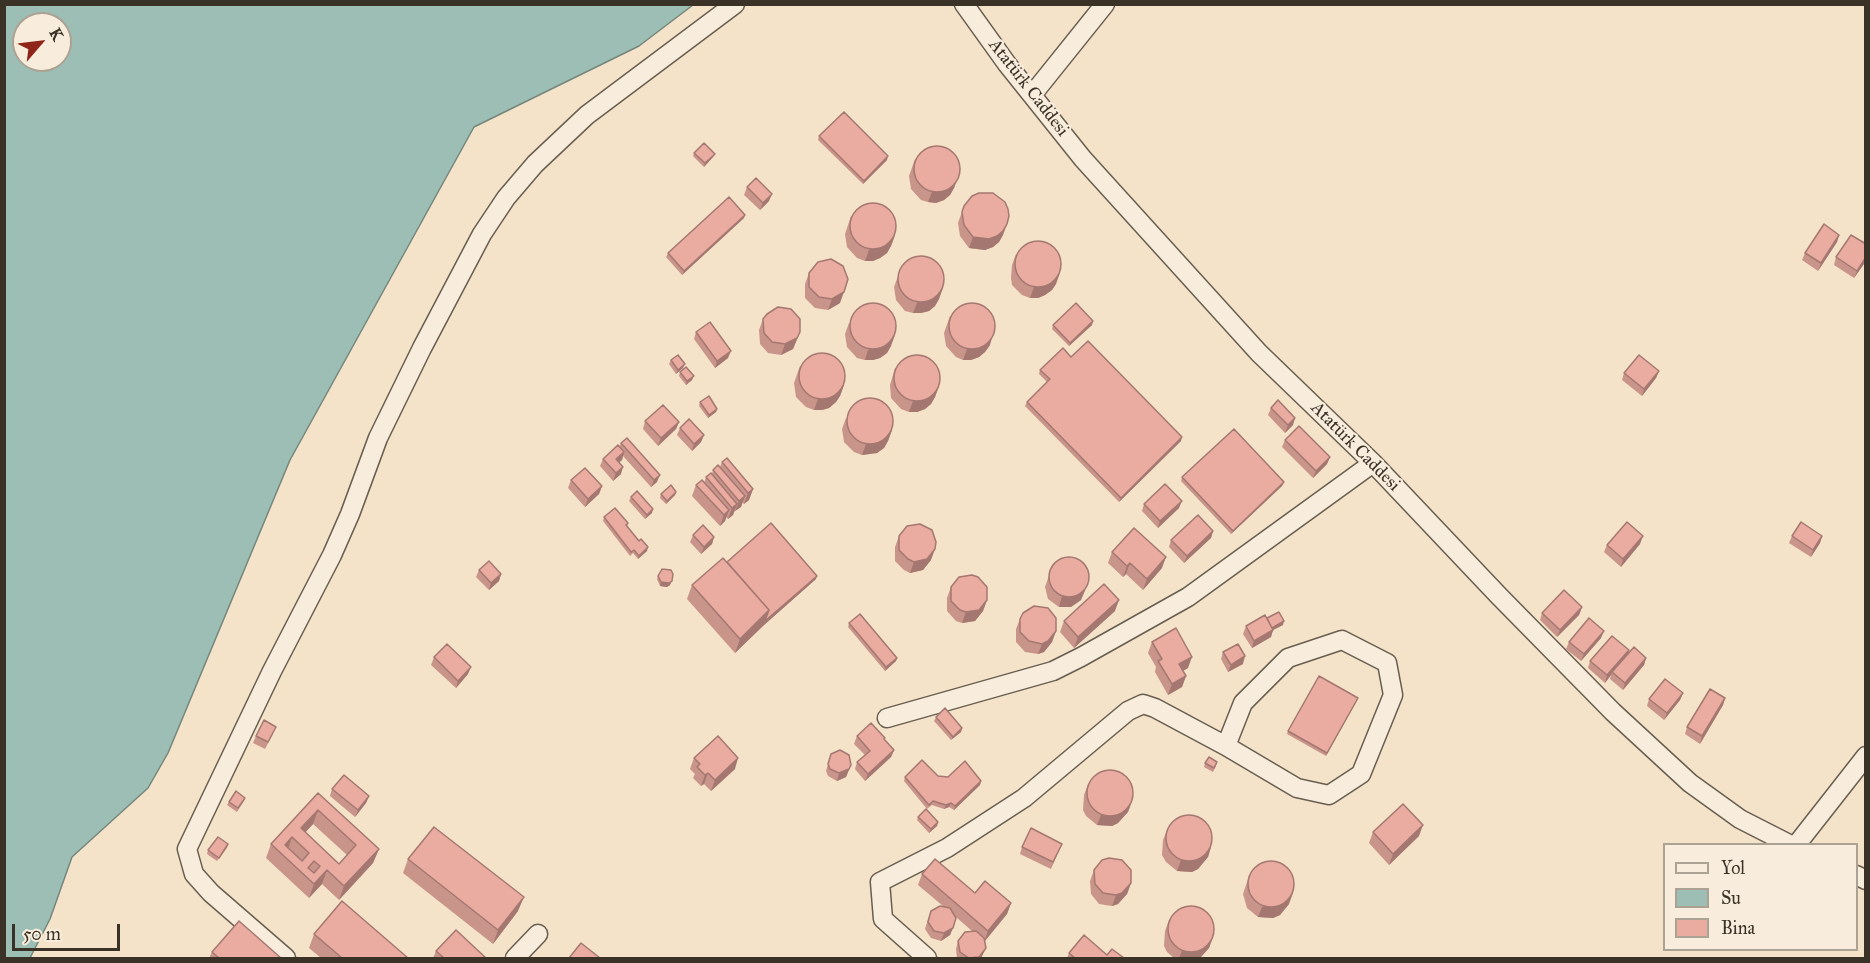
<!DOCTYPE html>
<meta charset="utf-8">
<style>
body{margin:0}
#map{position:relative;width:1870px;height:963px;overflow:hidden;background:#f4e3c9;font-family:"IM FELL Great Primer",serif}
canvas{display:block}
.frame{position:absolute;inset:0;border:6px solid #3a3127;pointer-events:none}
.legend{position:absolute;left:1663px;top:843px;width:195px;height:108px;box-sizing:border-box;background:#f8eddc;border:2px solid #aca294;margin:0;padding:8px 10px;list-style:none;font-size:18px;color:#3a3127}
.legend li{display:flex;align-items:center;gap:12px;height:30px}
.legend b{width:30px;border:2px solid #aca294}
.north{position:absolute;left:12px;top:12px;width:60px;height:60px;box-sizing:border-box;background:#f8eddc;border:2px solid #aca294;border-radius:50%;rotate:62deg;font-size:16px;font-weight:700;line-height:24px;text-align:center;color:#3a3127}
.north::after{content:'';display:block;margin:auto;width:21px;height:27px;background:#8f2418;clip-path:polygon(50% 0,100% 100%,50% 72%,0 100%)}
.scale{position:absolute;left:12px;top:924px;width:108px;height:27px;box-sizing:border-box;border:3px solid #3a3127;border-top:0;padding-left:8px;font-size:18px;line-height:21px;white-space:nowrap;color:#3a3127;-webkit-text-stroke:4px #f8eddc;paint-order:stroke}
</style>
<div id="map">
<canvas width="1870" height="963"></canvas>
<div class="frame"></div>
<ul class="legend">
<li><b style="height:8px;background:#f8eddc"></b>Yol</li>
<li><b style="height:16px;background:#9cbeb4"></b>Su</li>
<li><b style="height:16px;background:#eaaca1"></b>Bina</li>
</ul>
<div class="north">K</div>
<div class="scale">50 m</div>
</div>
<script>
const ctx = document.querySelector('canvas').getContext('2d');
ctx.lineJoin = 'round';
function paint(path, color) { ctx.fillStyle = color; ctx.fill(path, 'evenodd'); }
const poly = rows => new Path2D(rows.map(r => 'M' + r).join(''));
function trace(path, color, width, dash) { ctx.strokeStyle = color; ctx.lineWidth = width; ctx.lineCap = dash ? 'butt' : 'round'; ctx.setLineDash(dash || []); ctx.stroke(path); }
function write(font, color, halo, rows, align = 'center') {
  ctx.font = font + ' "IM FELL Great Primer",serif'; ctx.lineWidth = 4.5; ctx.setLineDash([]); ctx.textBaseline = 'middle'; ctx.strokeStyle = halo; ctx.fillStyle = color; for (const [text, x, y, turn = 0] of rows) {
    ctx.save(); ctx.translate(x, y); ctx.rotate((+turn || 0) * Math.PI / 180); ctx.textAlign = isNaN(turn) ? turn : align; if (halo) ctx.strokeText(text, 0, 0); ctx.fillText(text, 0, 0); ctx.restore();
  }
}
const water = poly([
 [5,4,693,5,639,46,474,127,290,460,168,753,148,788,72,857,50,919,30,958,4,958,5,4],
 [24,24,60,24,60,60,24,60,24,24]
]);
paint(water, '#9cbeb4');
trace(water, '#75867c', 1.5);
const minor = poly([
 [964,4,1007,64,1083,159,1259,353,1373,463,1499,596,1613,712,1690,783,1740,819,1789,844],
 [1032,95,1105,4],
 [887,718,1053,671,1081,657,1188,597,1373,463],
 [1797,844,1866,756],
 [1856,875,1866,880],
 [286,958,211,893,194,874,187,849,272,671,332,555,350,514,378,438,422,348,482,234,506,198,535,164,587,115,735,4],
 [515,958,538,934],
 [927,958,883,919,880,882,947,848,1024,798,1128,711,1143,704,1155,708,1226,746,1297,788,1329,795,1361,774,1393,695,1387,663,1342,640,1288,658,1243,703,1226,746]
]);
trace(minor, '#685e50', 21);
trace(minor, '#f8eddc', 18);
paint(poly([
 [819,136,887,160,863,184,818,140],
 [694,153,715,154,713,157,704,167,693,156],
 [915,159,958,177,954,188,950,195,944,200,936,203,928,202,921,200,911,189,909,176],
 [747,187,769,201,760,210,744,195],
 [964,206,1003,235,999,242,993,247,985,250,969,248,960,236,958,223],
 [851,216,895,235,891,246,887,253,880,258,873,261,865,261,857,258,847,247,845,234],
 [744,218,682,275,666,257,668,253],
 [1839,235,1837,242,1818,271,1802,260,1805,253],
 [1866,244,1866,261,1854,278,1834,265,1836,257],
 [1016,254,1056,284,1052,290,1045,295,1038,298,1030,298,1022,295,1012,285,1011,278,1012,265],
 [809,273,840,303,828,310,815,308,805,298,805,284],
 [898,276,939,299,935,306,929,311,921,313,913,313,905,311,896,300,894,287],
 [950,316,990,345,985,352,979,357,971,360,963,360,956,357,946,346,944,333],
 [763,319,800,332,793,349,781,355,768,353,760,344,759,330],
 [849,323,891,346,887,353,880,358,873,360,865,360,857,358,847,347,845,334],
 [1053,325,1092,325,1069,346,1052,329],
 [696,332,728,358,715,368,694,339],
 [1071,357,1181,441,1119,502,1025,406,1027,402,1047,382,1039,374,1040,370],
 [671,360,683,368,676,374,669,364],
 [800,366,844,385,840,396,836,402,829,408,822,410,814,410,806,407,796,397,794,383],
 [895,368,939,386,935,397,931,404,925,409,917,412,909,412,901,409,891,398,890,385],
 [1659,371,1656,378,1642,396,1622,380,1624,373],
 [680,372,692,380,686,385,679,376],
 [700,402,717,409,716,412,708,418,699,406],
 [1271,408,1293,425,1285,433,1268,415],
 [846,418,892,430,888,441,884,448,877,453,862,455,854,452,844,442,842,429],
 [645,421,679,422,676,429,658,446,643,429],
 [680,428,704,435,701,442,692,451,677,435],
 [1285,440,1330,457,1327,464,1313,478,1282,447],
 [621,443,657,482,651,487,623,456,622,460,619,462,621,474,613,481,600,466,603,459,619,447],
 [722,462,753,489,749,500,744,504,742,502,741,507,735,511,735,510,733,515,728,519,726,517,725,521,720,526,692,496,696,485,704,483,706,477,712,474,713,470,720,467],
 [1182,477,1284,482,1282,486,1231,534,1181,481],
 [571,480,602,486,599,494,585,507,568,488],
 [676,492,675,495,666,504,660,498,661,494],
 [631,497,652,513,645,519,629,501],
 [1144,504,1179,508,1158,528,1142,511],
 [604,517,628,523,627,527,647,551,638,559,633,553,630,556,603,521],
 [1213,531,1211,538,1184,563,1169,547,1171,540],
 [693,535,714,537,712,544,701,554,690,542],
 [899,536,931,560,923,570,910,573,904,570,895,561,895,547],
 [1792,536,1822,536,1820,543,1811,557,1789,543],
 [1640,544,1621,567,1604,552,1607,545],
 [1112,552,1162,568,1143,590,1126,574,1123,577,1108,563],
 [727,562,816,579,764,625,735,653,687,599,692,585],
 [1053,564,1088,583,1081,600,1071,607,1059,607,1048,599,1045,587],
 [479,570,501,574,499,581,489,590,476,577],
 [658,576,670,585,667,587,660,586,657,579],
 [951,587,987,600,983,611,975,621,962,623,956,621,947,611,947,598],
 [1582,607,1579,615,1557,637,1540,620,1542,613],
 [1115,611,1074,648,1060,632,1064,621],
 [1020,619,1056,631,1052,642,1044,652,1038,654,1025,652,1016,642,1016,629],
 [1267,619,1283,625,1273,630,1271,637,1252,648,1243,634,1246,626],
 [849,623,897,658,896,661,885,671,848,627],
 [1601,638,1581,661,1566,649,1569,642],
 [1152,642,1188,668,1183,671,1186,676,1182,687,1168,695,1155,672,1156,667,1148,653],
 [1629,650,1628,654,1646,658,1644,665,1623,690,1610,679,1611,675,1605,683,1588,668,1590,661],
 [1223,652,1243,664,1228,672,1221,659],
 [434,657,468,674,456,688,431,665],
 [1683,693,1680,700,1664,720,1647,706,1649,699],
 [1725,698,1723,705,1700,744,1685,734,1687,727],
 [1356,702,1326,756,1287,734,1288,731],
 [936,717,962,728,961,732,951,740,934,721],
 [273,734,265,749,253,743,256,736],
 [857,736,885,738,884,739,894,750,891,757,865,781,855,769,857,762,865,755,854,744],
 [831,754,851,765,846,777,837,781,828,776,826,771],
 [694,758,735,769,711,791,704,784,701,786,693,778,695,774,690,769],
 [1205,763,1216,766,1213,772,1204,767],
 [938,776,981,781,980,785,954,810,949,807,944,809,932,805,927,809,904,781,905,777],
 [1088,784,1132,801,1128,812,1118,823,1112,826,1097,825,1086,816,1083,810,1084,795],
 [332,789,369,796,366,803,355,817,330,796],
 [318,793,379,849,373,863,339,900,322,884,309,898,266,858,271,844],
 [313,824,347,855,339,864,305,832],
 [244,801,237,812,227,805,229,802],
 [918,817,938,822,937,826,929,833,917,820],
 [1167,830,1211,847,1208,857,1198,869,1192,872,1177,871,1166,862,1162,855,1163,840],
 [1373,832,1419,836,1389,865,1369,843],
 [228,844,227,848,217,861,207,854,208,850],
 [1062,844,1051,869,1020,854,1022,847],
 [408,859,518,911,493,944,403,873],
 [1094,870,1131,883,1127,894,1118,904,1112,906,1099,904,1091,894,1090,881],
 [922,874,975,893,1011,903,1007,914,985,941,986,948,981,958,957,958,956,949,958,941,972,931,956,917,950,935,941,941,931,938,925,929,928,919,931,911,943,906,918,885],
 [1249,876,1289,904,1280,915,1273,918,1258,917,1247,908,1243,894],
 [1169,920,1213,937,1209,948,1200,958,1174,958,1167,952,1164,946,1165,931],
 [314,934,408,958,321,958,309,948],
 [436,951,486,958,433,958],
 [212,952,281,958,209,958],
 [1069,953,1107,955,1124,958,1067,958]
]), '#c9948a');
paint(poly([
 [715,154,713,157,704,167,705,163],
 [888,156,887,160,863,184,864,181],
 [958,177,954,188,950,195,944,200,936,203,928,202,932,192],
 [772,194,769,201,760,210,763,203],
 [745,215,744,218,682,275,684,271],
 [1007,224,1003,235,999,242,993,247,985,250,969,248,973,237],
 [895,235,891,246,887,253,880,258,873,261,865,261,869,250],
 [1839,235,1837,242,1818,271,1821,263],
 [1866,257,1866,261,1854,278,1857,271],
 [1060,273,1056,284,1052,290,1045,295,1038,298,1030,298,1034,287],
 [943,288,939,299,935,306,929,311,921,313,913,313,917,303],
 [844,292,840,303,828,310,832,299],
 [1093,321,1092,325,1069,346,1070,343],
 [800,332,793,349,781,355,785,344],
 [993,334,990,345,985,352,979,357,971,360,963,360,967,349],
 [895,335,891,346,887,353,880,358,873,360,865,360,868,350],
 [731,351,728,358,715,368,717,361],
 [685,364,683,368,676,374,678,370],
 [1659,371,1656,378,1642,396,1644,389],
 [694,376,692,380,686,385,687,381],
 [844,385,840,396,836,402,829,408,822,410,814,410,818,399],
 [939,386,935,397,931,404,925,409,917,412,909,412,913,401],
 [717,409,716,412,708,418,709,415],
 [1295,418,1293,425,1285,433,1288,425],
 [679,422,676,429,658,446,661,438],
 [892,430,888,441,884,448,877,453,862,455,866,444],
 [704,435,701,442,692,451,694,444],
 [1182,437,1181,441,1119,502,1121,498],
 [624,452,622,460,614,467,616,459],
 [1330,457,1327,464,1313,478,1316,471],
 [623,467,621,474,613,481,616,473],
 [660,475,657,482,651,487,654,480],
 [1284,482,1282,486,1231,534,1233,531],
 [602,486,599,494,585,507,588,499],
 [753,489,749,500,744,504,748,493],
 [676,492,675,495,666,504,667,501],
 [745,496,741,507,735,511,739,501],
 [1182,501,1179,508,1158,528,1160,521],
 [737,504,733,515,728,519,732,508],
 [653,509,652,513,645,519,647,515],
 [729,510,725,521,720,526,724,515],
 [1213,531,1211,538,1184,563,1187,556],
 [1643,536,1640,544,1621,567,1623,559],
 [1822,536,1820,543,1811,557,1813,550],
 [714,537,712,544,701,554,704,547],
 [648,547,647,551,638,559,639,556],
 [935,549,931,560,923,570,910,573,914,562],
 [1166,557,1162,568,1143,590,1147,579],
 [1130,563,1126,574,1123,577,1127,566],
 [501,574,499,581,489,590,491,583],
 [817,576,816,579,764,625,735,653,740,639,769,610],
 [672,581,670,585,667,587,660,586,661,582],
 [1088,583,1081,600,1071,607,1059,607,1062,596],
 [987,600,983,611,975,621,962,623,966,612],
 [1119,600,1115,611,1074,648,1078,637],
 [1582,607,1579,615,1557,637,1560,630],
 [1284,621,1283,625,1273,630,1271,637,1252,648,1254,641,1272,628],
 [1056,631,1052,642,1044,652,1038,654,1042,644],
 [1604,631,1601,638,1581,661,1584,654],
 [1629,650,1626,657,1612,672,1611,675,1605,683,1607,675],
 [1245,656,1243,664,1228,672,1231,665],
 [1192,657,1188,668,1175,675,1179,664],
 [897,658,896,661,885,671,886,667],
 [1646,658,1644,665,1623,690,1625,683],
 [471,667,468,674,456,688,458,681],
 [1186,676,1182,687,1168,695,1172,684],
 [1683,693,1680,700,1664,720,1667,713],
 [1358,698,1356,702,1326,756,1327,753],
 [1725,698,1723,705,1700,744,1702,736],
 [962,728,961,732,951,740,953,737],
 [894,750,891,757,865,781,868,774],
 [738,758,735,769,711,791,715,780],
 [851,765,846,777,837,781,839,773],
 [708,773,704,784,701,786,705,775],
 [981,781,980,785,954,810,955,806],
 [369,796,366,803,355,817,358,810],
 [1132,801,1128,812,1118,823,1112,826,1097,825,1101,815],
 [951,803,949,807,944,809,946,805],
 [318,810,313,824,296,843,301,828],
 [938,822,937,826,929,833,931,829],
 [1423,825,1419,836,1389,865,1393,854],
 [292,837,287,852,285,845],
 [1211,847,1208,857,1198,869,1192,872,1177,871,1181,860],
 [379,849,373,863,339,900,344,886],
 [327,870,322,884,309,898,314,884],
 [1131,883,1127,894,1118,904,1112,906,1116,895],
 [1293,893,1289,904,1280,915,1273,918,1258,917,1262,907],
 [524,897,518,911,493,944,498,930],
 [1011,903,1007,914,984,942,988,931],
 [953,928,950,935,941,941,944,933],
 [1213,937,1209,948,1200,958,1179,958,1182,951],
 [986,948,981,958,969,958]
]), '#a47871');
const building = poly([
 [844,112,888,156,864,181,819,136,844,112],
 [704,143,715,154,705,163,694,153,704,143],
 '914 169a23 23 0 1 1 46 0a23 23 0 1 1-46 0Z',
 [756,178,772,194,763,203,747,187,756,178],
 [979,193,993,193,1005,202,1008,209,1009,216,1007,224,1003,231,997,236,989,239,973,237,964,225,962,212,964,206,972,196,979,193],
 [729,197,745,215,684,271,668,253,729,197],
 '850 226a23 23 0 1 1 46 0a23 23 0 1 1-46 0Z',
 [1824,224,1839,235,1821,263,1805,253,1824,224],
 [1851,235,1866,244,1866,257,1857,271,1836,257,1851,235],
 '1015 264a23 23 0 1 1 46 0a23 23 0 1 1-46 0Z',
 '898 279a23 23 0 1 1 46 0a23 23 0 1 1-46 0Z',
 [831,259,843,266,848,279,844,292,832,299,819,297,809,287,809,273,818,262,831,259],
 '850 326a23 23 0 1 1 46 0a23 23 0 1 1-46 0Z',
 '949 326a23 23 0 1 1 46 0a23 23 0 1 1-46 0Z',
 [1076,303,1093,321,1070,343,1053,325,1076,303],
 [778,307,791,309,800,319,800,332,797,338,785,344,772,342,764,333,763,319,767,314,778,307],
 [710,322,731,351,717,361,696,332,710,322],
 [1088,341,1182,437,1121,498,1027,402,1050,379,1040,370,1063,348,1071,357,1088,341],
 '799 376a23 23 0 1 1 46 0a23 23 0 1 1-46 0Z',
 '894 378a23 23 0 1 1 46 0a23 23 0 1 1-46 0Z',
 [678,355,685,364,678,370,671,360,678,355],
 [1639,355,1659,371,1644,389,1624,373,1639,355],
 [686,367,694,376,687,381,680,372,686,367],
 [709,396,717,409,709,415,700,402,709,396],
 '847 421a23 23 0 1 1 46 0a23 23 0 1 1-46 0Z',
 [1278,400,1295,418,1288,425,1271,408,1278,400],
 [663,405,679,422,661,438,645,421,663,405],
 [689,419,704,435,694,444,680,428,689,419],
 [1299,426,1330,457,1316,471,1285,440,1299,426],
 [1234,429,1284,482,1233,531,1182,477,1234,429],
 [627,438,660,475,654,480,621,443,627,438],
 [618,445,624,452,616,459,623,467,616,473,603,459,618,445],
 [727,458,753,489,748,493,722,462,727,458],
 [718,465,745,496,739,501,713,470,718,465],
 [585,468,602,486,588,499,571,480,585,468],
 [711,473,737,504,732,508,706,477,711,473],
 [702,480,729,510,724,515,696,485,702,480],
 [1165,484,1182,501,1160,521,1144,504,1165,484],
 [671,485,676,492,667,501,661,494,671,485],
 [637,491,653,509,647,515,631,497,637,491],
 [615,508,628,523,626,525,639,541,641,539,648,547,639,556,634,550,631,552,604,517,615,508],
 [1198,515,1213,531,1187,556,1171,540,1198,515],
 [1627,522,1643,536,1623,559,1607,545,1627,522],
 [1801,522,1822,536,1813,550,1792,536,1801,522],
 [771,523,817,576,765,621,769,610,727,562,771,523],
 [920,524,932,530,936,542,935,549,927,559,914,562,908,559,899,550,899,536,907,526,920,524],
 [703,525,714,537,704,547,693,535,703,525],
 [1134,528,1166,557,1147,579,1130,563,1127,566,1112,552,1134,528],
 '1049 577a20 20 0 1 1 40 0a20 20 0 1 1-40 0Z',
 [723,558,769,610,740,639,692,585,723,558],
 [489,561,501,574,491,583,479,570,489,561],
 [662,569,671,570,673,574,672,581,669,583,661,582,658,576,662,569],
 [972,575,978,577,987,587,987,600,979,610,966,612,960,610,951,601,951,587,959,577,972,575],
 [1104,584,1119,600,1078,637,1064,621,1104,584],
 [1564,590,1582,607,1560,630,1542,613,1564,590],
 [1034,606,1048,608,1056,618,1056,631,1048,641,1042,644,1029,641,1020,632,1020,619,1023,613,1034,606],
 [1279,612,1284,621,1272,628,1267,618,1279,612],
 [860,614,897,658,886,667,849,623,860,614],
 [1265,615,1273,630,1254,641,1246,626,1265,615],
 [1589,618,1604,631,1584,654,1569,642,1589,618],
 [1176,628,1192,657,1179,664,1186,676,1172,684,1158,661,1162,659,1152,642,1176,628],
 [1612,636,1629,650,1607,675,1590,661,1612,636],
 [447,644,471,667,458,681,434,657,447,644],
 [1238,644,1245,656,1231,665,1223,652,1238,644],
 [1634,647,1646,658,1625,683,1612,672,1634,647],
 [1319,676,1358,698,1327,753,1288,731,1319,676],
 [1665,679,1683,693,1667,713,1649,699,1665,679],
 [1710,689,1725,698,1702,736,1687,727,1710,689],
 [945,708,962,728,953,737,936,717,945,708],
 [264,720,276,727,268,742,256,736,264,720],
 [871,723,885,738,884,739,894,750,868,774,857,762,870,751,857,736,871,723],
 [718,736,738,758,715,780,708,773,705,775,697,767,700,764,694,758,718,736],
 [840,750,849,755,851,765,849,769,839,773,830,769,828,764,831,754,840,750],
 [1209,757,1217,762,1214,768,1205,763,1209,757],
 [922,760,938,776,948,777,965,761,981,781,955,806,951,803,946,805,933,801,929,805,905,777,922,760],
 '1087 793a23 23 0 1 1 46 0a23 23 0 1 1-46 0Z',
 [344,775,369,796,358,810,332,789,344,775],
 [236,791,245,798,238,808,229,802,236,791],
 [318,793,379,849,344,886,327,870,314,884,271,844,318,793],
 [318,810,356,845,339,864,301,828,318,810],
 [292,837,309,853,302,861,285,845,292,837],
 [314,861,320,866,314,873,308,868,314,861],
 [1403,804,1423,825,1393,854,1373,832,1403,804],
 [926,809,938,822,931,829,918,817,926,809],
 '1166 838a23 23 0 1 1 46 0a23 23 0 1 1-46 0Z',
 [434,827,524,897,498,930,408,859,434,827],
 [1031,828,1062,844,1053,862,1022,847,1031,828],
 [218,837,228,844,219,858,208,850,218,837],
 [1109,858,1122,860,1131,870,1131,883,1122,893,1116,895,1103,893,1095,884,1094,870,1102,860,1109,858],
 [935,859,975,893,985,881,1011,903,988,931,922,874,935,859],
 '1248 884a23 23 0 1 1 46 0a23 23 0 1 1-46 0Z',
 [342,901,408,958,342,958,314,934,342,901],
 [940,906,950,908,956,918,953,928,944,933,934,931,928,922,931,911,940,906],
 '1168 929a23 23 0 1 1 46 0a23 23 0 1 1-46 0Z',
 [239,921,281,958,219,958,212,952,239,921],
 [456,930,486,958,444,958,436,951,456,930],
 [976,931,984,938,986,948,979,957,969,958,960,952,958,941,965,932,976,931],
 [1084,935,1107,955,1112,949,1124,958,1075,958,1069,953,1084,935],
 [581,943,600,958,569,958,581,943]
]);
paint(building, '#eaaca1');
trace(building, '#a47871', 1.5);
write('18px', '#3a3127', '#f8eddc', [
 ["Atatürk Caddesi",1028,88,52],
 ["Atatürk Caddesi",1355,447,45]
]);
</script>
